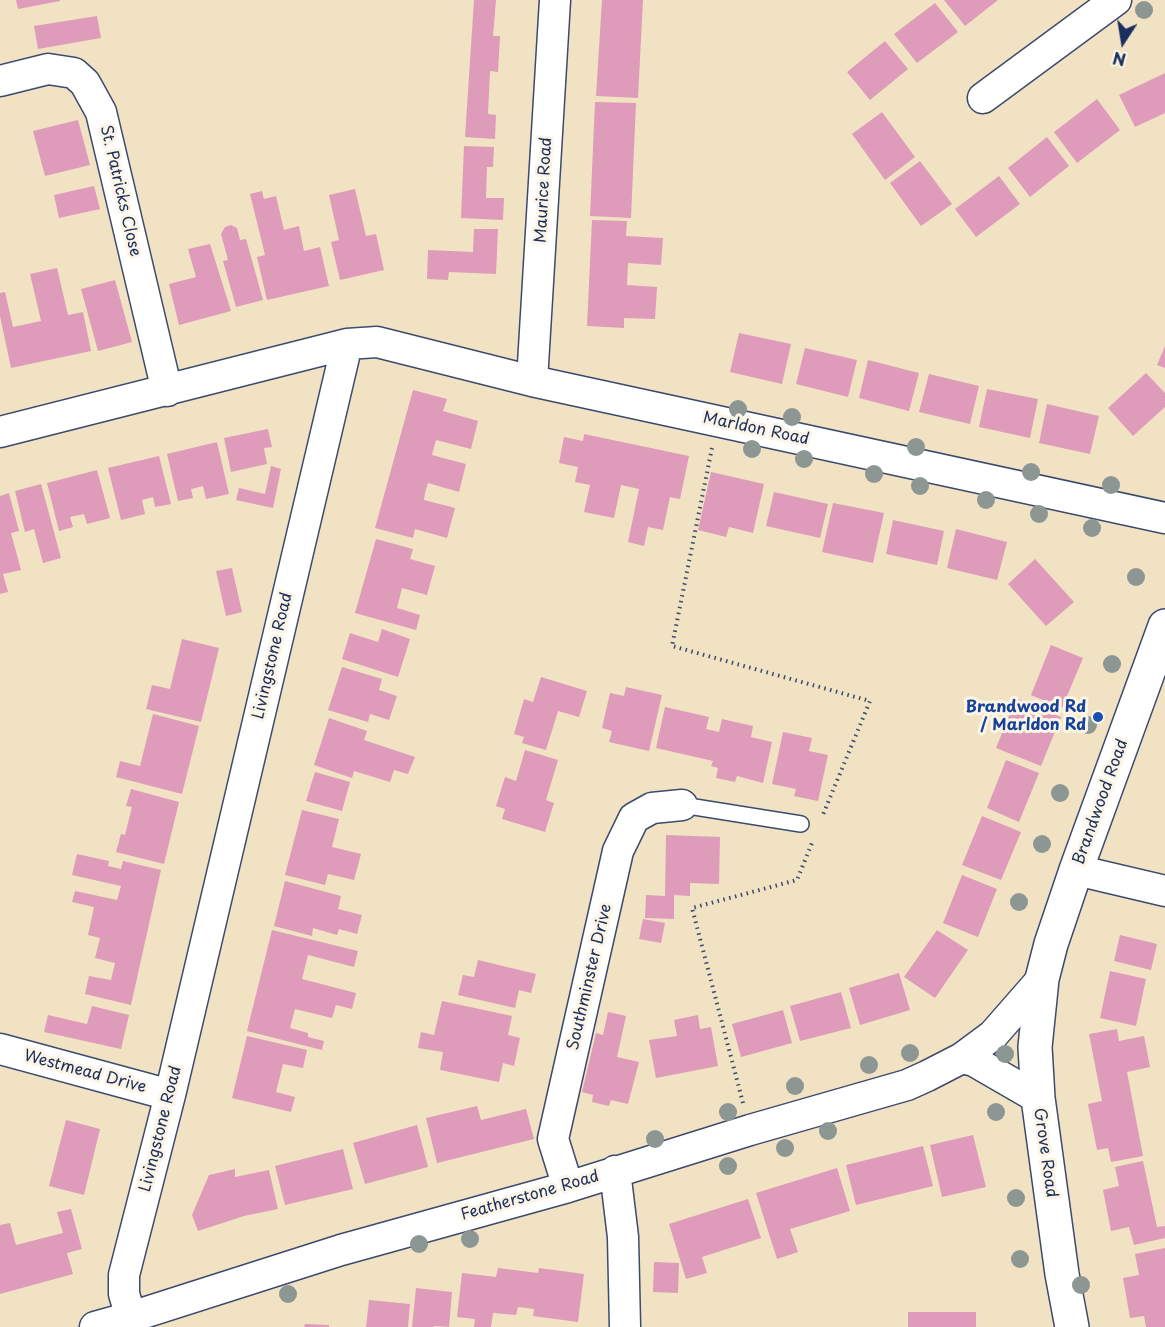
<!DOCTYPE html>
<style>
body{margin:0}
#map{position:relative;width:1165px;height:1327px;overflow:hidden;background:#f1e2c4;font-family:"Playpen Sans",sans-serif}
canvas{display:block}
.north{position:absolute;left:1093px;top:12px;width:60px;height:60px;-webkit-text-stroke:4px #fcf5e5;paint-order:stroke;rotate:192deg;font-size:16px;font-weight:700;line-height:24px;text-align:center;color:#1b2f5e}
.north::after{content:'';display:block;margin:auto;width:21px;height:27px;background:#1b2f5e;clip-path:polygon(50% 0,100% 100%,50% 72%,0 100%)}
</style>
<div id="map">
<canvas width="1165" height="1327"></canvas>
<div class="north">N</div>
</div>
<script>
const ctx = document.querySelector('canvas').getContext('2d');
ctx.lineJoin = 'round';
function paint(path, color) { ctx.fillStyle = color; ctx.fill(path, 'evenodd'); }
const poly = rows => new Path2D(rows.map(r => 'M' + r).join(''));
function trace(path, color, width, dash) { ctx.strokeStyle = color; ctx.lineWidth = width; ctx.lineCap = dash ? 'butt' : 'round'; ctx.setLineDash(dash || []); ctx.stroke(path); }
function write(font, color, halo, rows, align = 'center') {
  ctx.font = font + ' "Playpen Sans",sans-serif'; ctx.lineWidth = 6; ctx.setLineDash([]); ctx.textBaseline = 'middle'; ctx.strokeStyle = halo; ctx.fillStyle = color; for (const [text, x, y, turn = 0] of rows) {
    ctx.save(); ctx.translate(x, y); ctx.rotate((+turn || 0) * Math.PI / 180); ctx.textAlign = isNaN(turn) ? turn : align; if (halo) ctx.strokeText(text, 0, 0); ctx.fillText(text, 0, 0); ctx.restore();
  }
}
paint(poly([
 [16,0,60,0,60,1,18,9],
 [474,0,496,0,493,36,500,36,498,72,490,71,488,114,496,115,495,139,465,137],
 [602,0,643,0,638,98,596,96],
 [944,0,998,0,965,26],
 [935,3,958,32,917,63,894,34],
 [97,16,101,38,38,49,34,26],
 [885,41,908,69,870,100,847,72],
 [1165,73,1165,113,1135,127,1119,95],
 [1097,99,1120,130,1077,163,1054,132],
 [595,102,636,103,631,218,590,216],
 [882,112,915,157,885,180,852,134],
 [78,120,90,165,45,176,33,131],
 [1047,137,1069,166,1030,197,1008,168],
 [464,146,494,147,493,167,487,167,486,198,504,198,503,220,461,218],
 [920,161,952,204,921,226,890,183],
 [999,176,1020,204,976,237,955,209],
 [94,186,100,209,59,218,54,195],
 [355,189,366,236,376,234,384,270,340,280,331,242,339,240,329,195],
 [262,191,264,199,276,196,284,230,299,226,304,251,320,247,329,286,267,300,257,257,265,255,250,194],
 [592,220,627,221,626,236,663,238,661,265,628,263,627,285,657,287,655,319,624,318,624,328,587,326],
 [231,225,237,228,240,240,246,239,263,300,236,307,223,261,228,260,221,234,225,227],
 [474,229,498,229,496,274,449,272,448,280,427,279,428,250,473,252],
 [210,244,231,311,179,325,169,284,196,277,188,249],
 [57,268,68,315,83,312,91,351,11,368,0,316,0,293,5,292,13,327,41,321,30,274],
 [115,280,132,342,98,351,81,289],
 [739,333,791,344,782,384,730,372],
 [1165,346,1165,368,1157,365],
 [805,348,857,360,848,397,796,384],
 [868,360,919,373,909,411,859,398],
 [1146,373,1165,393,1165,407,1133,436,1108,408],
 [929,374,979,386,970,424,919,412],
 [987,389,1038,399,1030,438,979,427],
 [413,390,447,399,443,411,478,421,471,449,436,440,432,455,466,464,459,492,428,483,425,493,424,500,455,508,447,538,415,529,413,538,375,528],
 [1047,404,1099,416,1090,454,1039,443],
 [268,429,272,447,264,448,267,464,231,472,224,438],
 [584,434,689,456,680,499,670,497,663,530,648,527,644,546,628,542,639,489,621,485,614,518,584,512,590,485,575,482,578,467,559,463,564,437,583,441],
 [217,442,229,494,206,499,203,486,191,489,193,498,178,501,167,454],
 [159,456,171,504,155,507,153,497,142,500,145,514,121,520,108,468],
 [271,466,281,469,273,508,236,500,239,488,265,494],
 [97,470,110,518,87,524,84,514,70,517,73,527,59,531,47,483],
 [711,472,764,484,753,533,729,527,726,537,698,530],
 [41,484,61,558,43,563,34,529,25,532,15,491],
 [774,492,828,504,820,538,766,526],
 [9,493,19,531,11,533,21,570,3,574,8,592,0,594,0,496],
 [833,503,884,513,873,563,822,552],
 [893,520,944,531,937,565,886,554],
 [956,529,1007,542,997,580,947,568],
 [376,539,413,549,410,559,435,566,427,595,402,588,397,608,420,615,416,630,355,613],
 [1035,559,1074,602,1046,626,1008,584],
 [232,568,242,612,226,616,216,571],
 [382,629,410,639,398,677,342,659,350,633,378,642],
 [182,639,219,648,201,722,146,709,152,685,170,689],
 [1051,645,1083,658,1062,708,1031,695],
 [342,667,382,679,379,690,397,696,389,720,370,714,368,722,328,710],
 [541,677,587,691,579,717,558,711,546,750,522,743,524,737,514,734,524,699,533,702],
 [626,687,662,695,649,751,609,742,612,731,602,728,610,693,624,696],
 [1016,698,1061,717,1041,766,996,748],
 [665,707,709,717,706,729,719,732,722,719,753,726,751,737,772,742,763,783,737,776,735,782,716,778,718,768,711,766,713,761,656,748],
 [153,714,199,726,182,794,116,777,120,761,140,766],
 [329,718,367,731,364,740,415,757,408,774,394,770,390,782,354,771,352,778,314,765],
 [783,732,812,738,809,751,828,755,818,801,794,796,796,789,772,784],
 [525,750,558,760,546,800,554,803,545,832,502,819,505,809,496,806,505,777,516,781],
 [1006,760,1039,773,1019,822,987,808],
 [315,772,350,782,342,811,306,801],
 [131,789,179,802,164,864,116,852,121,834,125,835,132,807,126,806],
 [302,810,339,819,332,847,361,854,354,880,328,874,325,885,285,875],
 [982,816,1021,832,1001,880,962,865],
 [666,835,720,837,719,884,690,883,690,896,674,895,674,919,645,918,646,895,665,896],
 [77,854,109,861,108,866,121,869,123,861,161,870,131,1005,85,994,89,976,111,980,115,963,95,958,100,938,88,935,94,907,72,902,75,891,117,900,121,886,72,875],
 [962,875,997,889,978,937,943,923],
 [285,881,341,896,338,909,362,915,357,934,339,929,337,935,313,928,312,936,274,926],
 [643,919,665,923,661,943,639,939],
 [272,930,358,951,354,967,308,955,302,979,356,993,352,1009,336,1005,332,1018,295,1009,290,1028,308,1033,308,1037,324,1041,322,1050,247,1031],
 [937,930,968,950,935,998,904,977],
 [1120,935,1157,944,1151,970,1114,961],
 [478,960,536,974,531,993,519,990,515,1008,458,995,463,975,474,977],
 [1110,971,1146,979,1136,1026,1100,1018],
 [899,973,910,1010,860,1025,849,988],
 [841,992,851,1028,800,1041,790,1006],
 [442,1001,512,1016,508,1035,520,1038,514,1066,503,1063,499,1082,440,1070,443,1052,418,1048,421,1032,434,1035],
 [92,1006,129,1015,121,1049,44,1032,48,1015,87,1024],
 [783,1010,792,1043,741,1057,732,1024],
 [608,1012,626,1016,617,1057,639,1062,628,1104,611,1100,609,1106,592,1102,593,1095,582,1092,596,1033,603,1035],
 [698,1015,700,1029,711,1027,718,1066,656,1078,649,1040,677,1036,674,1020],
 [1117,1029,1119,1041,1144,1036,1150,1067,1127,1072,1143,1156,1111,1162,1108,1148,1097,1150,1088,1104,1102,1101,1089,1034],
 [247,1036,307,1050,303,1068,283,1064,276,1092,295,1097,291,1112,232,1098],
 [477,1106,481,1120,526,1109,534,1139,437,1163,426,1118],
 [66,1120,100,1129,84,1195,49,1186],
 [417,1125,428,1167,365,1184,353,1143],
 [973,1135,986,1187,942,1197,930,1145],
 [923,1146,933,1186,856,1205,846,1165],
 [343,1149,353,1189,285,1205,275,1166],
 [1143,1161,1157,1227,1165,1226,1165,1238,1134,1245,1129,1227,1111,1231,1103,1190,1119,1186,1115,1167],
 [837,1168,850,1211,790,1229,798,1252,777,1259,756,1193],
 [235,1169,235,1177,269,1170,278,1209,244,1216,198,1231,192,1215,209,1175],
 [748,1199,761,1238,702,1257,707,1273,686,1279,669,1224],
 [71,1209,82,1249,67,1253,73,1274,0,1294,0,1225,10,1223,16,1245,63,1233,57,1212],
 [1165,1248,1165,1327,1146,1327,1144,1316,1130,1318,1123,1278,1139,1275,1135,1254],
 [654,1262,679,1263,678,1293,653,1292],
 [498,1268,538,1273,539,1268,584,1274,578,1322,533,1316,534,1309,518,1307,516,1315,493,1313,491,1327,474,1327,475,1319,457,1317,462,1273,496,1277],
 [416,1288,452,1292,449,1327,434,1326,434,1327,412,1327],
 [369,1300,410,1304,408,1327,366,1327],
 [908,1312,976,1312,976,1327,908,1327],
 [305,1324,329,1325,329,1327,304,1327]
]), '#de9cba');
const service = poly([
 [682,805,801,824]
]);
const minor = poly([
 [0,81,48,69,74,73,85,83,101,112,167,391],
 [983,98,1116,0],
 [347,344,377,342,532,381,1165,518],
 [532,381,555,0],
 [0,432,347,344,170,1095,124,1275,124,1294,131,1317],
 [1076,870,1165,891],
 [0,1049,170,1095],
 [962,1058,993,1035,1042,979],
 [615,1171,623,1237,625,1327],
 [568,1187,553,1139,618,851,634,818,652,808,682,805],
 [95,1327,131,1317,341,1250,568,1187,750,1130,907,1085,927,1076,962,1058,974,1061,1038,1098]
]);
const tertiary = poly([
 [1072,1327,1062,1274,1038,1098,1035,1047,1042,979,1051,944,1076,870,1165,626]
]);
trace(service, '#3b4a6d', 18);
trace(minor, '#3b4a6d', 33);
trace(tertiary, '#3b4a6d', 36);
trace(poly([
 [712,448,672,646,870,701,822,817],
 [743,1103,692,908,797,880,812,843]
]), '#3b4a6d', 4, [1.5, 4.5]);
trace(service, '#fff', 15);
trace(minor, '#fff', 30);
trace(tertiary, '#fff', 33);
ctx.fillStyle = '#8c9692';
for (const [x, y] of [
 [1144,10],
 [738,409],
 [792,417],
 [916,447],
 [752,449],
 [804,459],
 [1031,472],
 [874,474],
 [1111,485],
 [920,486],
 [986,500],
 [1039,514],
 [1092,528],
 [1136,577],
 [1112,664],
 [1088,725],
 [1060,793],
 [1042,844],
 [1019,902],
 [910,1053],
 [1005,1054],
 [869,1065],
 [795,1086],
 [728,1112],
 [996,1112],
 [828,1131],
 [655,1139],
 [785,1148],
 [728,1166],
 [1016,1198],
 [470,1239],
 [419,1244],
 [1020,1259],
 [1081,1285],
 [288,1294]
]) { ctx.beginPath(); ctx.arc(x, y, 9, 0, 2 * Math.PI); ctx.fill(); }
for (const [x, y, r, color] of [
 [1098,717,6,"#1a4fb4"]
]) { const dot = new Path2D(); dot.arc(x, y, r, 0, 2 * Math.PI); ctx.fillStyle = color; ctx.fill(dot); trace(dot, '#fcf5e5', 2); }
write('16px', '#1b2f5e', '#fcf5e5', [
 ["Maurice Road",544,190,-87],
 ["St. Patricks Close",120,191,77],
 ["Marldon Road",756,429,12],
 ["Livingstone Road",273,656,-77],
 ["Brandwood Road",1101,802,-70],
 ["Southminster Drive",590,977,-77],
 ["Westmead Drive",85,1072,15],
 ["Livingstone Road",161,1129,-76],
 ["Grove Road",1045,1153,82],
 ["Featherstone Road",530,1196,-16]
]);
write('bold 16px', '#164399', '#fcf5e5', [
 ["Brandwood Rd",1086,708],
 ["/ Marldon Rd",1086,726]
], 'right');
</script>
